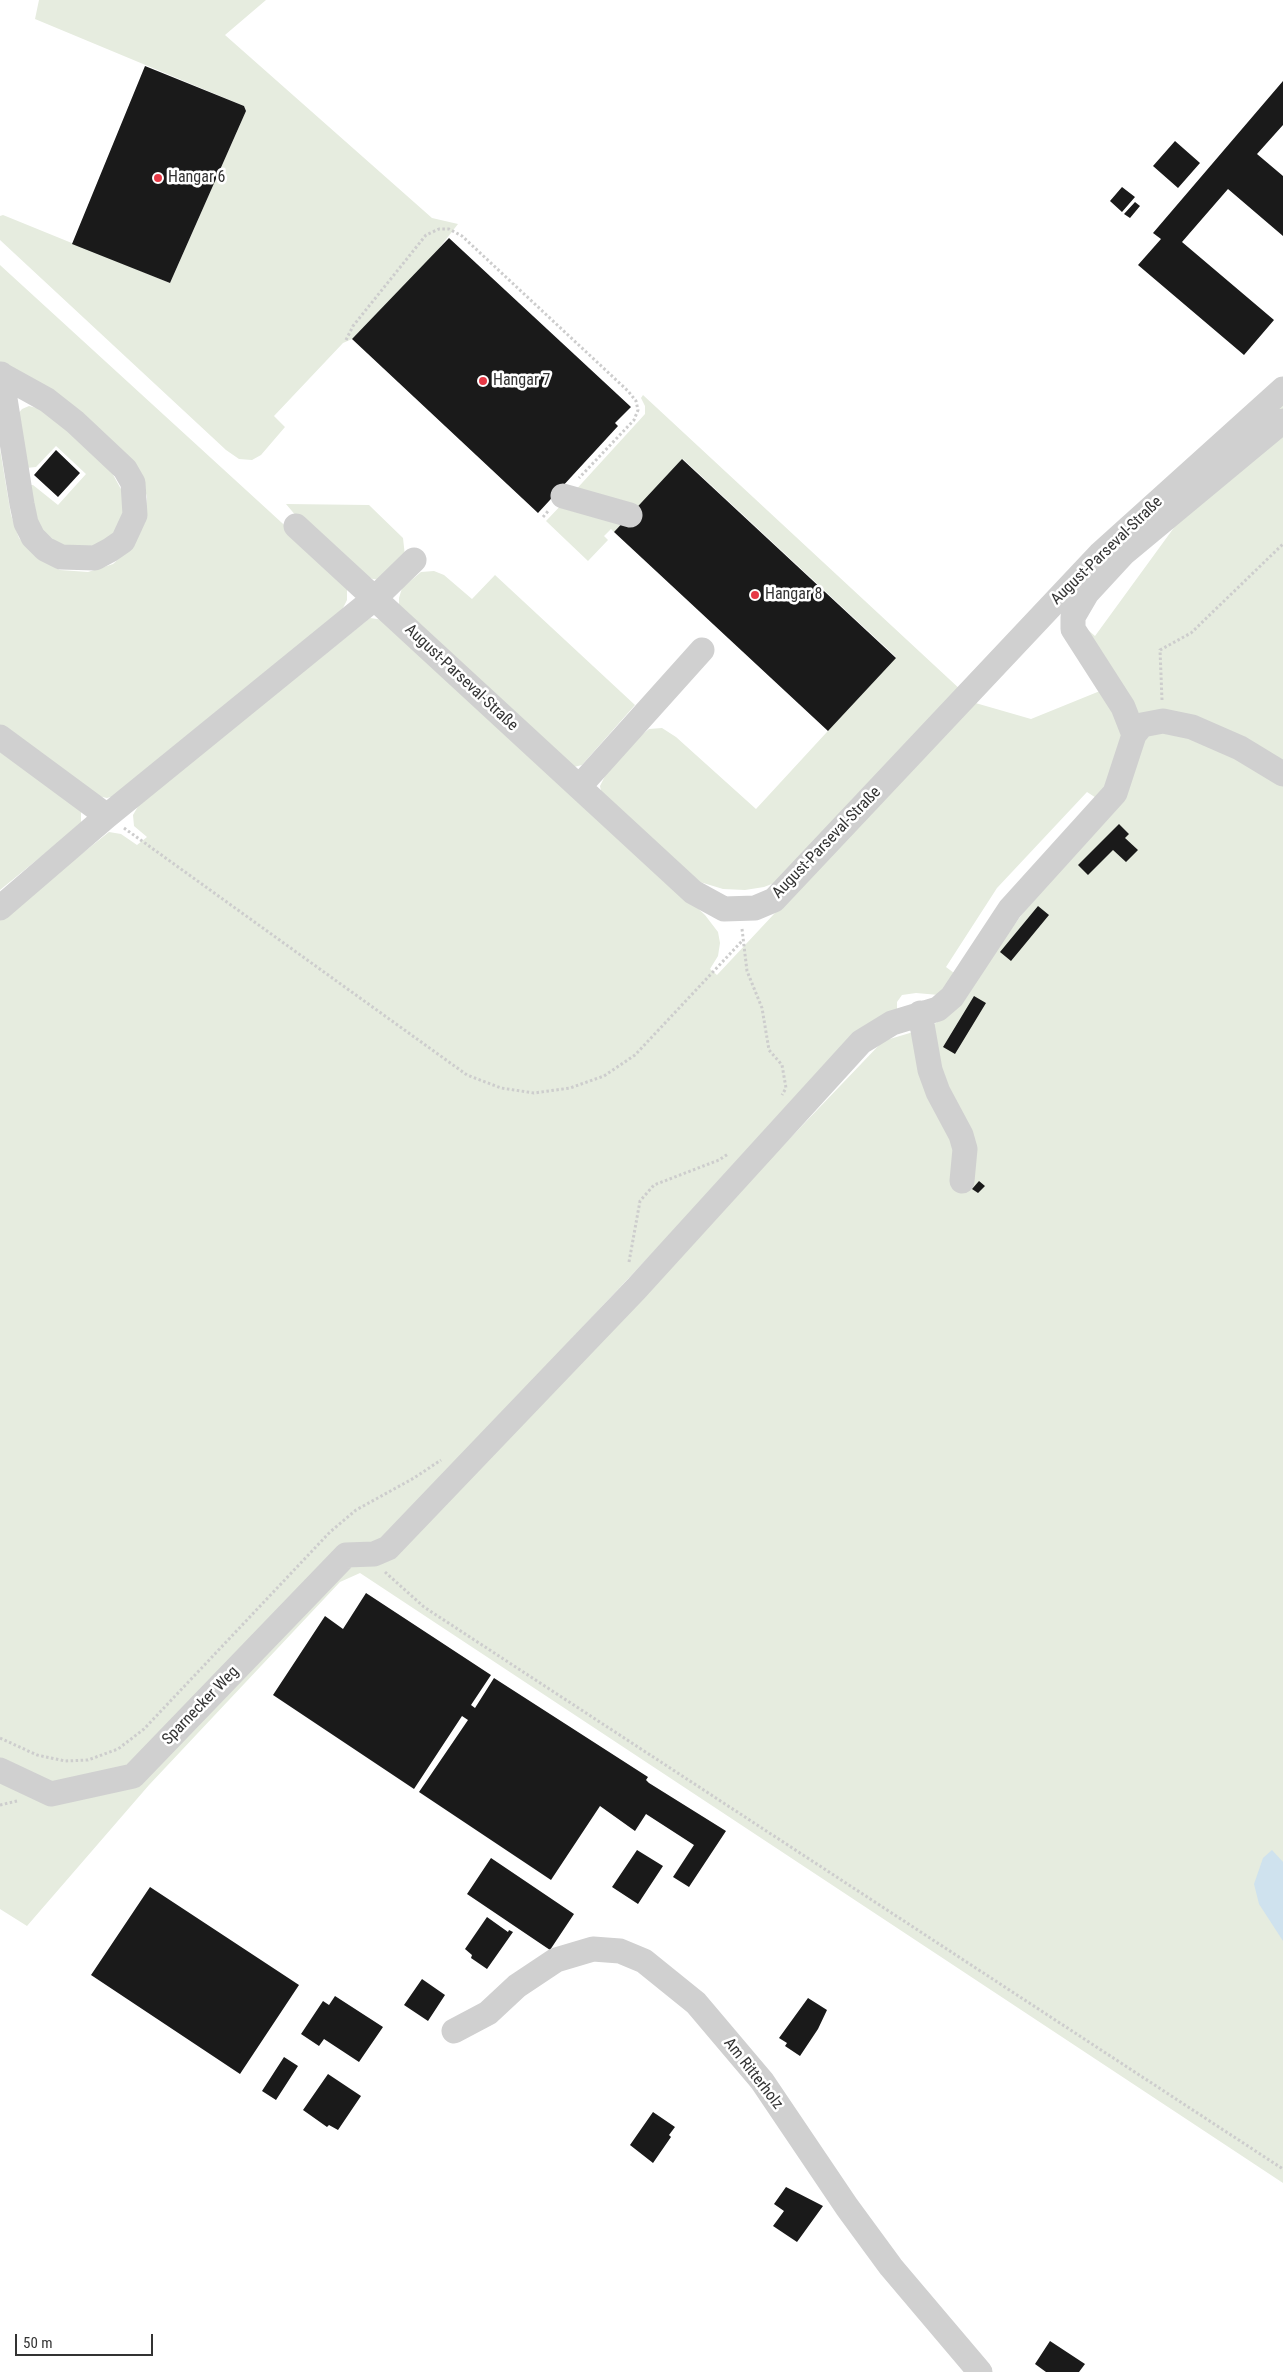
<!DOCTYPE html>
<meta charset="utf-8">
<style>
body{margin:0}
#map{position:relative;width:1283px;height:2372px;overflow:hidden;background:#fff;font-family:"Roboto Condensed",sans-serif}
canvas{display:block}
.scale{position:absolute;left:15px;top:2334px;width:138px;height:22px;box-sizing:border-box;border:2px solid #333;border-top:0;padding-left:6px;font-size:15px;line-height:18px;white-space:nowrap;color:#333;-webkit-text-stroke:4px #fff;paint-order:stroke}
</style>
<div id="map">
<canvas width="1283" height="2372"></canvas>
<div class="scale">50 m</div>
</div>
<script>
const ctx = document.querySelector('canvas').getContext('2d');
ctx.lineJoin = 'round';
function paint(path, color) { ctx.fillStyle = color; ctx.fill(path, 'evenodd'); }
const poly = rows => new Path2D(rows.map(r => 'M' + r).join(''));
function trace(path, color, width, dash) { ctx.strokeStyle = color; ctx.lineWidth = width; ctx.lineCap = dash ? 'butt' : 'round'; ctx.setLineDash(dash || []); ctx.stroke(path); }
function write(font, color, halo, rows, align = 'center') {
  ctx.font = font + ' "Roboto Condensed",sans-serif'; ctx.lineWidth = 5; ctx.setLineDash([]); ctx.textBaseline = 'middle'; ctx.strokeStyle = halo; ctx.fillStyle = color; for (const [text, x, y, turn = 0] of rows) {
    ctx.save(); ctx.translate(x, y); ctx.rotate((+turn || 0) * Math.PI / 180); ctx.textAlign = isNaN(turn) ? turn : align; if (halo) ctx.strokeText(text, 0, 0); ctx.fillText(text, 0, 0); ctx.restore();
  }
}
paint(poly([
 [39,0,266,0,225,35,432,218,458,224,433,256,352,339,343,343,274,416,285,427,261,455,252,460,239,459,226,450,0,240,0,216,3,215,170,283,246,111,244,106,35,19],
 [0,265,340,576,347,589,347,600,341,612,118,795,107,798,94,795,0,725,0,449,11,515,19,538,36,557,60,570,88,572,113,564,134,545,145,522,147,497,141,474,0,362],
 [643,395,962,691,782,880,764,887,745,890,723,889,700,882,602,796,600,786,605,776,638,738,649,729,662,728,676,737,756,809,896,657,683,459,634,511,572,494,645,414,645,406,641,398],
 [1283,405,1283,2183,360,1573,340,1582,149,1785,27,1926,0,1909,0,919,109,832,121,834,137,845,147,837,134,826,133,815,140,803,370,618,384,620,398,631,705,915,718,932,720,943,718,956,710,969,717,975,972,702,1031,719,1100,691,1073,617,1095,636,1240,437],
 [1087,792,1110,807,1031,902,949,1014,930,1027,883,1041,409,1537,396,1525,757,1142,897,1012,897,1002,902,995,916,993,939,995,954,973,946,967,997,888],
 [29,406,37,408,53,417,111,471,122,491,125,509,119,526,106,542,84,550,61,546,43,531,34,512,29,485,33,485,58,505,86,474,56,446,36,467,26,468,18,414,22,409],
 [565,501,626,519,614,532,611,529,604,536,608,540,588,561,546,521],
 [286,504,369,505,403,538,405,556,382,580,373,579,359,574,302,523],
 [434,571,444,575,472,599,495,575,635,705,582,765,574,767,399,608,399,598,402,588,421,572],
 [0,742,81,801,81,824,0,890]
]), '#e6ecdf');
paint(poly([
 [1272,1850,1283,1862,1283,1941,1259,1904,1254,1884,1263,1858]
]), '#cfe2ee');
paint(poly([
 [145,66,244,106,246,111,170,283,72,244],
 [1283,81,1283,125,1257,154,1283,176,1283,236,1228,189,1182,242,1274,320,1244,355,1138,265,1161,239,1153,233],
 [1175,141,1200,163,1178,188,1153,166],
 [1122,187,1135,197,1122,212,1110,201],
 [1135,202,1140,206,1130,218,1124,214],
 [449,238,631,407,615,423,618,426,538,513,352,339],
 [56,450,80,473,58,497,34,475],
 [682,459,896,658,828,731,614,532],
 [1119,824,1129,834,1125,838,1138,850,1126,862,1113,850,1088,875,1078,865],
 [1038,906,1049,915,1011,961,1000,952],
 [974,996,986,1003,955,1054,943,1047],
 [979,1181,985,1186,978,1193,972,1189],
 [366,1593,491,1675,471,1705,475,1708,494,1678,648,1777,646,1780,649,1783,726,1831,689,1887,673,1877,694,1845,646,1814,635,1831,600,1806,551,1880,419,1792,468,1720,462,1716,414,1789,273,1695,325,1616,343,1629],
 [637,1850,663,1866,638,1904,612,1887],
 [491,1858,574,1914,550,1950,467,1894],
 [150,1887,299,1985,240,2074,91,1975],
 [487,1917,508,1932,509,1930,513,1932,487,1969,471,1958,472,1955,465,1949],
 [422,1979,445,1995,428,2021,404,2005],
 [335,1996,383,2027,359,2062,324,2039,319,2046,301,2034,323,2001,329,2005],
 [808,1998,827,2010,818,2029,800,2056,785,2046,787,2043,779,2038],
 [284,2057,298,2066,276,2100,262,2091],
 [328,2074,361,2096,338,2130,329,2125,327,2127,303,2110],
 [653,2112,675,2127,669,2135,671,2137,653,2163,630,2145],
 [786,2187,823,2206,797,2242,773,2226,784,2211,774,2204],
 [1050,2341,1085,2364,1079,2372,1046,2372,1035,2364]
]), '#1a1a1a');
trace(poly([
 [346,340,353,326,426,235,439,229,449,229,462,236,628,391,636,401,638,410,634,420,579,478],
 [543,517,549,510],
 [1162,700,1160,650,1191,633,1283,544],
 [124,828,467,1075,501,1088,534,1093,570,1088,604,1076,635,1055,742,941],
 [742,929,747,971,762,1008,769,1050,782,1065,786,1088,782,1095],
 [629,1262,640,1201,654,1185,719,1160,728,1154],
 [385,1572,424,1607,1283,2169],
 [0,1738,37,1755,65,1761,88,1760,118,1749,144,1729,330,1532,356,1510,414,1478,441,1460],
 [0,1805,17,1801]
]), '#cdcdcd', 3, [2.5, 2.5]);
trace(poly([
 [0,374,47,400,75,422,125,469,133,483,135,515,123,541,110,550,95,558,61,557,45,549,33,537,26,523,22,504,1,374],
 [563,496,630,515],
 [296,526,693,892,724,909,755,908,774,900,1100,554,1283,389],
 [1134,735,1123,707,1073,629,1073,617,1087,593,1123,554,1283,421],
 [0,737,107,816],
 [579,787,702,650],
 [0,908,107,816,375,598,414,560],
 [920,1013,930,1070,938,1092,961,1135,965,1149,962,1181],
 [0,1770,51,1794,133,1776,346,1555,374,1554,388,1548,636,1289,861,1042,892,1023,938,1009,952,997,1010,909,1115,793,1134,735,1142,725,1163,721,1192,727,1240,748,1283,774],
 [454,2031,488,2013,517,1986,556,1960,593,1949,620,1951,644,1961,696,2003,762,2081,847,2207,891,2267,980,2372]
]), '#d0d0d0', 25);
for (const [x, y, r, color] of [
 [158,178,5,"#e63946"],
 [483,381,5,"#e63946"],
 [755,595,5,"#e63946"]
]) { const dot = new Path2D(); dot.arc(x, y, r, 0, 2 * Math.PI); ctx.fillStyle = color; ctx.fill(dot); trace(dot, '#fff', 2); }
write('16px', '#333', '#fff', [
 ["Hangar 6",168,178],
 ["Hangar 7",493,381],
 ["Hangar 8",765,595]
], 'left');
write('16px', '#333', '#fff', [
 ["August-Parseval-Straße",1107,551,-44],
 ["August-Parseval-Straße",461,678,43],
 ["August-Parseval-Straße",827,843,-46],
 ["Sparnecker Weg",201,1706,-46],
 ["Am Ritterholz",753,2074,52]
]);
</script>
